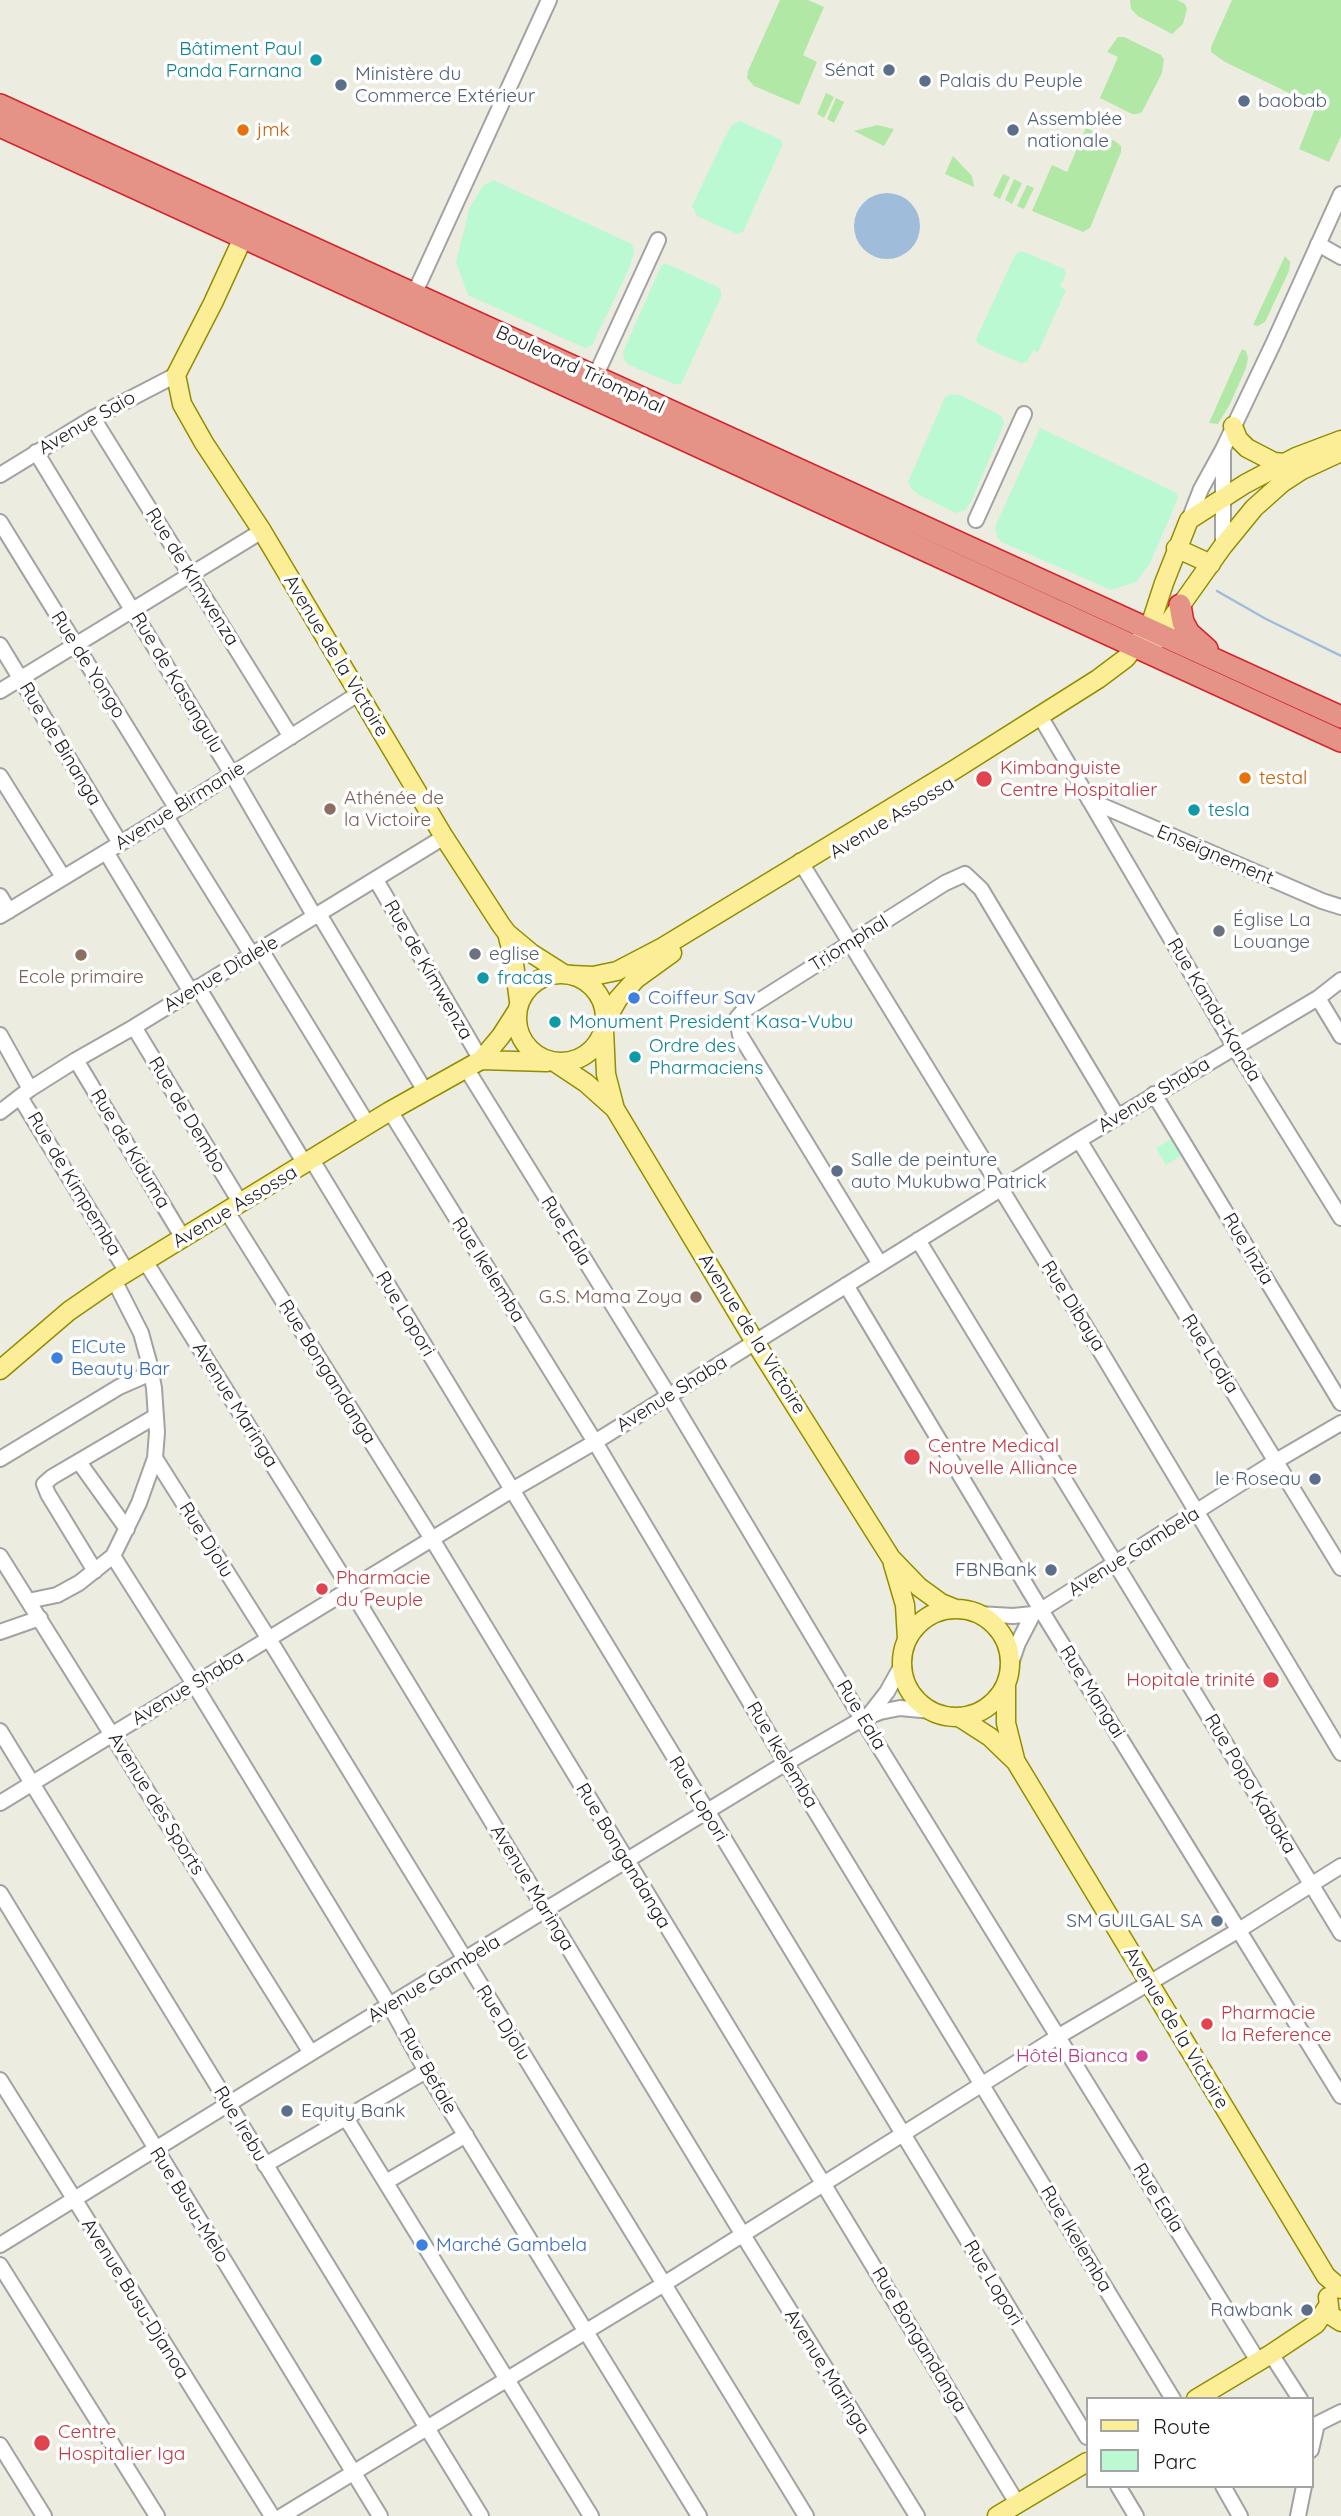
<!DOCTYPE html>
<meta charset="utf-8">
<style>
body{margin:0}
#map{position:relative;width:1341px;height:2516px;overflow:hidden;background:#edece0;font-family:Quicksand,sans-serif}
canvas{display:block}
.legend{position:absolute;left:1086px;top:2397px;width:228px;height:91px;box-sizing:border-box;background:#fff;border:2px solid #a4a4a4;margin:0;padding:9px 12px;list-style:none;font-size:21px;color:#1b1b1b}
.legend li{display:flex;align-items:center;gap:14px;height:35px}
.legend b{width:35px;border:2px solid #a4a4a4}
</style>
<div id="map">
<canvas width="1341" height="2516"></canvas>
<ul class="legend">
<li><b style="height:9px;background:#fbee97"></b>Route</li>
<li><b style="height:19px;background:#bbf9d3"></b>Parc</li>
</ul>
</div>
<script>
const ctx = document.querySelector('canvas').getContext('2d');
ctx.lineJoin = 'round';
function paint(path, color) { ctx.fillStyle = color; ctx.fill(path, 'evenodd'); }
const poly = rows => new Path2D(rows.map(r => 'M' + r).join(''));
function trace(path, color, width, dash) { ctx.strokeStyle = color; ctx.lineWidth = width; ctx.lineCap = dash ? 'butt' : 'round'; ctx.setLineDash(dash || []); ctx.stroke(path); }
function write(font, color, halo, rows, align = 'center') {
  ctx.font = font + ' Quicksand,sans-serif'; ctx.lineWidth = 7; ctx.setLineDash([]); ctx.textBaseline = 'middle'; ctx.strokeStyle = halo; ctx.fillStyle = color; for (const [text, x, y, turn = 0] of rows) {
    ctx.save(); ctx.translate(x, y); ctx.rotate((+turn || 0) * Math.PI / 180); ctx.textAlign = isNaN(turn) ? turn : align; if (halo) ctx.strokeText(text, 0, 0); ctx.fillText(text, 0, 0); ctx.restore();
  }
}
paint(poly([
 [780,0,808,0,824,7,803,55,817,62,799,105,754,86,747,78,748,71],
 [1130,0,1177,0,1185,4,1187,9,1183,24,1172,34,1138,16,1131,9],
 [1232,0,1341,0,1341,136,1329,162,1299,149,1316,106,1225,62,1211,52,1211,47],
 [1118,37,1124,37,1161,55,1164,59,1162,73,1142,112,1137,114,1132,114,1100,98,1118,57,1107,52],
 [826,93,834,97,824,118,817,114],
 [836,98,844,102,834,123,827,119],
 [877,125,894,129,884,146,854,131],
 [1086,128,1115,141,1121,146,1121,152,1090,228,1083,232,1032,211,1052,165,1067,172],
 [953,156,972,176,974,187,945,174],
 [1003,174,1010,177,1000,199,993,195],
 [1014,179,1022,183,1012,204,1005,200],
 [1027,185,1034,188,1024,209,1017,206],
 [1285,256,1290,262,1289,271,1265,322,1258,326,1253,325],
 [1242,349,1246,351,1248,358,1246,368,1230,404,1218,424,1209,423]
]), '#b2e8a5');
paint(poly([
 [740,121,781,140,783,144,743,232,737,234,697,216,692,206,726,135,732,125],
 [493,180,632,244,634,252,629,269,592,345,585,348,468,295,456,262,470,207,483,186],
 [1022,251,1064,269,1066,274,1060,286,1066,290,1038,352,1033,350,1027,362,1020,363,978,344,976,339,1015,255],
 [665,263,718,287,721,291,721,297,683,380,681,384,674,384,629,365,624,360,623,352,661,266],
 [952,394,960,395,998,414,1003,418,1004,424,972,500,966,510,956,513,919,495,912,489,908,482,945,397],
 [1040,428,1177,493,1178,498,1150,563,1136,582,1111,590,1002,542,997,537,995,527],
 [1171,1139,1181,1156,1166,1165,1156,1148]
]), '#bbf9d3');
paint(poly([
 '854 226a33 33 0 1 1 66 0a33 33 0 1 1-66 0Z'
]), '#a0bcdb');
trace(poly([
 [1217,591,1266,619,1341,656]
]), '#a0bcdb', 2.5);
const minor = poly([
 [1318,244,1341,257],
 [411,301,549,0],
 [595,377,658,240],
 [93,418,291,737],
 [1223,451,1223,546],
 [36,452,232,774,315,917],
 [0,475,93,418,176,375],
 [976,520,1024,414],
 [1189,520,1201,489,1223,449,1274,342,1341,194],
 [0,522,177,809],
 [0,645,120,843],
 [0,691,262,531],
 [1040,716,1234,1046,1341,1218],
 [0,776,63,877],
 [1089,800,1322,901,1341,907],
 [165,815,252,955],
 [106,852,191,992],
 [800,861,1098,1347,1341,1753],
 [376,880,481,1060],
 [0,896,9,911],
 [319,914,425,1091],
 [0,916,177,809,358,694],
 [261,950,368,1125],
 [198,987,305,1164],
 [1318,998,1341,1036],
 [134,1027,240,1202],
 [0,1035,30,1089],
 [76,1060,183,1238],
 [466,1068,669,1396,862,1719,1258,2361],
 [1154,1094,1341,1403],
 [20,1097,127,1272],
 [390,1111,595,1442,786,1763,1173,2399],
 [0,1112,30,1089,76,1060,134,1027,444,837],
 [1079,1140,1341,1568],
 [312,1160,1087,2437],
 [226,1210,432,1539,1017,2503],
 [918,1240,1341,1933],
 [145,1261,351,1590,743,2235,917,2516],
 [880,1264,740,1035,737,1018,743,1011,945,883,965,874,981,889,1117,1116],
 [846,1285,1041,1610,1341,2096],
 [155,1458,269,1639,806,2516],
 [0,1459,119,1387,151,1373],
 [79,1462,127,1529],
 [0,1556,311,2053],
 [113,1556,194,1684,390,2006,426,2071,699,2516],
 [95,1571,48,1494,44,1484,52,1477,156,1416],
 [28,1601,57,1595,79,1583,113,1556,139,1503,155,1458,157,1432,154,1388,149,1362,141,1333,114,1280],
 [978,1614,1013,1616,1033,1614,1041,1610,1276,1461,1341,1423],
 [0,1632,40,1618],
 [1010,1666,1018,1643,1033,1614],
 [869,1715,887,1692,902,1665],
 [0,1731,481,2516],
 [0,1803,512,1490,595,1442,1079,1140,1318,998,1341,980],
 [0,1893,380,2516],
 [0,2080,272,2516],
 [346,2118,591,2516],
 [265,2165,426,2071],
 [386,2182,466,2135],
 [0,2245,311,2053,786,1763,862,1719,880,1712,900,1708,932,1711],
 [0,2265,157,2516],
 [1271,2354,1300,2399],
 [1317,2424,1341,2412],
 [0,2445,44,2516],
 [1311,2450,1317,2424],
 [1118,2486,1136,2516],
 [1223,2486,1240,2516],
 [282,2516,664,2284,1059,2036,1239,1930,1341,1866],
 [1298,2516,1304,2486]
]);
const major = poly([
 [248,227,213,303,176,375,182,404,204,443,262,531,444,837,501,925,507,933,531,953,564,974],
 [1233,426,1238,439,1247,448,1274,462,1284,463],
 [1176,548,1211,564],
 [1154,643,1223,546,1254,508,1282,483,1302,470,1341,452],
 [507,933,513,956,519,1001],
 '517 1018a44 44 0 1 1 88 0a44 44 0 1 1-88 0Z',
 [572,975,593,976,617,971,663,947,954,770,1098,679,1126,658,1149,629,1164,583,1189,520,1245,484,1296,457,1341,440],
 [605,1022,618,999,636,979,672,953],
 [604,1030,606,1074,615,1109],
 [481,1060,547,1062],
 [556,1063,586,1083,615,1109,755,1342,891,1558,919,1587,941,1603,956,1609],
 [0,1370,69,1311,114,1280,390,1111,481,1060,501,1036,517,1011],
 [893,1564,905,1605,907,1639],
 '902 1663a54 54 0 1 1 108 0a54 54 0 1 1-108 0Z',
 [1006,1685,1006,1723,1015,1759],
 [959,1717,990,1737,1016,1762,1326,2276,1341,2289],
 [1328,2297,1330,2315,1341,2322],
 [1196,2399,1271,2354,1316,2324,1328,2306],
 [997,2516,1087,2462]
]);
const highway = poly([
 [0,105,1341,717],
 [0,126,1341,741],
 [1180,605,1183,622,1189,633,1207,649]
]);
trace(minor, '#a2a2a2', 18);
trace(major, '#928e00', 21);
trace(highway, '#d5232a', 24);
trace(minor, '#fff', 14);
trace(major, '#fbee97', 18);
trace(highway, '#e59287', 21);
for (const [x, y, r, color] of [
 [316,60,7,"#0f9aa8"],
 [889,70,7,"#5c6f8a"],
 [925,81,7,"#5c6f8a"],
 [341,85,7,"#5c6f8a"],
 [1244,101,7,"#5c6f8a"],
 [243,130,7,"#e8710a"],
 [1013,130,7,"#5c6f8a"],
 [1245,778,7,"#e8710a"],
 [984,779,9,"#e0444e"],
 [330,809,7,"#8d6e63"],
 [1194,810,7,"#0f9aa8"],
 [1219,931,7,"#6b7280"],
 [475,954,7,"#6b7280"],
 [81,955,7,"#8d6e63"],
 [483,978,7,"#0f9aa8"],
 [634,998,7,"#3f7fe0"],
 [555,1022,7,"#0f9aa8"],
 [635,1057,7,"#0f9aa8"],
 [837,1171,7,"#5c6f8a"],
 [696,1297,7,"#8d6e63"],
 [57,1358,7,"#3f7fe0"],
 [912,1457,9,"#e0444e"],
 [1315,1479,7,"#5c6f8a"],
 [1051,1570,7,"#5c6f8a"],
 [322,1589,7,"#e0444e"],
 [1271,1680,9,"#e0444e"],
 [1217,1921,7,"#5c6f8a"],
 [1207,2024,7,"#e0444e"],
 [1142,2056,7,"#d1479c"],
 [287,2111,7,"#5c6f8a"],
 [422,2245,7,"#3f7fe0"],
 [1307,2310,7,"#5c6f8a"],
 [42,2443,9,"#e0444e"]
]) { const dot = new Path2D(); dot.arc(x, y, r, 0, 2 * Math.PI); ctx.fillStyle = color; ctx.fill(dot); trace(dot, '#fff', 2.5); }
write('19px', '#0d838f', '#fff', [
 ["Bâtiment Paul",302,49,"right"],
 ["Panda Farnana",302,71,"right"],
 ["tesla",1208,810],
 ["fracas",497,978],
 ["Monument President Kasa-Vubu",569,1022],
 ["Ordre des",649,1046],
 ["Pharmaciens",649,1068]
], 'left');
write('19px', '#4e5e75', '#fff', [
 ["Sénat",875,70,"right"],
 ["Ministère du",355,74],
 ["Commerce Extérieur",355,96],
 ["Palais du Peuple",939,81],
 ["baobab",1258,101],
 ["Assemblée",1027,119],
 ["nationale",1027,141],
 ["Salle de peinture",851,1160],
 ["auto Mukubwa Patrick",851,1182],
 ["le Roseau",1301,1479,"right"],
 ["FBNBank",1037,1570,"right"],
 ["SM GUILGAL SA",1203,1921,"right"],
 ["Equity Bank",301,2111],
 ["Rawbank",1293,2310,"right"]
], 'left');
write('19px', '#c56008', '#fff', [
 ["jmk",257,130],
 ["testal",1259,778]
], 'left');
write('19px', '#1b1b1b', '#fff', [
 ["Boulevard Triomphal",580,370,25],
 ["Avenue Saio",87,423,-30],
 ["Rue de KImwenza",192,577,58],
 ["Avenue de la Victoire",336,656,59],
 ["Rue de Yongo",88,665,58],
 ["Rue de Kasangulu",177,683,59],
 ["Rue de Binanga",60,744,59],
 ["Avenue Birmanie",180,806,-32],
 ["Avenue Assossa",892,818,-31],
 ["Enseignement",1215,855,23],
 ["Triomphal",849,944,-32],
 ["Rue de Kimwenza",428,970,60],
 ["Avenue Dialele",221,974,-31],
 ["Rue Kanda-Kanda",1214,1010,59],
 ["Avenue Shaba",1154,1095,-31],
 ["Rue de Dembo",187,1115,59],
 ["Rue de Kiduma",130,1149,59],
 ["Rue de Kimpemba",74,1184,59],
 ["Avenue Assossa",235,1207,-31],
 ["Rue Eala",566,1231,58],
 ["Rue Inzia",1248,1249,59],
 ["Rue Ikelemba",488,1270,58],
 ["Rue Dibaya",1073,1306,58],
 ["Rue Lopori",405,1314,59],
 ["Avenue de la Victoire",752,1334,58],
 ["Rue Lodja",1210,1354,58],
 ["Rue Bongandanga",327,1372,58],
 ["Avenue Shaba",672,1394,-32],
 ["Avenue Maringa",235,1405,58],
 ["Rue Djolu",206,1540,58],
 ["Avenue Gambela",1134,1552,-32],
 ["Avenue Shaba",188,1688,-31],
 ["Rue Mangai",1092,1692,58],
 ["Rue Eala",861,1715,59],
 ["Rue Ikelemba",782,1755,59],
 ["Rue Popo Kabaka",1250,1784,59],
 ["Rue Lopori",698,1799,59],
 ["Avenue des Sports",156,1804,58],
 ["Rue Bongandanga",623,1856,59],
 ["Avenue Maringa",532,1888,59],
 ["Avenue Gambela",434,1979,-31],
 ["Rue Djolu",503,2023,58],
 ["Avenue de la Victoire",1176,2028,59],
 ["Rue Befale",428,2071,60],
 ["Rue Irebu",240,2124,59],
 ["Rue Eala",1158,2198,58],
 ["Rue Busu-Melo",189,2205,58],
 ["Rue Ikelemba",1076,2239,59],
 ["Rue Lopori",993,2283,59],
 ["Avenue Busu-Djanoa",135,2299,58],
 ["Rue Bongandanga",919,2340,59],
 ["Avenue Maringa",827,2372,58]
]);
write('19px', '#be3a42', '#fff', [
 ["Kimbanguiste",1000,768],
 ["Centre Hospitalier",1000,790],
 ["Centre Medical",928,1446],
 ["Nouvelle Alliance",928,1468],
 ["Pharmacie",336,1578],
 ["du Peuple",336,1600],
 ["Hopitale trinité",1255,1680,"right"],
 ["Pharmacie",1221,2013],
 ["la Reference",1221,2035],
 ["Centre",58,2432],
 ["Hospitalier Iga",58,2454]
], 'left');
write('19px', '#785e54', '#fff', [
 ["Athénée de",344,798],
 ["la Victoire",344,820],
 ["Ecole primaire",81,977,"center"],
 ["G.S. Mama Zoya",682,1297,"right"]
], 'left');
write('19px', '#5b616d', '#fff', [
 ["Église La",1233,920],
 ["Louange",1233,942],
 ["eglise",489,954]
], 'left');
write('19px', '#366cbe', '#fff', [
 ["Coiffeur Sav",648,998],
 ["ElCute",71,1347],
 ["Beauty Bar",71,1369],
 ["Marché Gambela",436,2245]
], 'left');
write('19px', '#b23c85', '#fff', [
 ["Hôtel Bianca",1128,2056]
], 'right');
</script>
